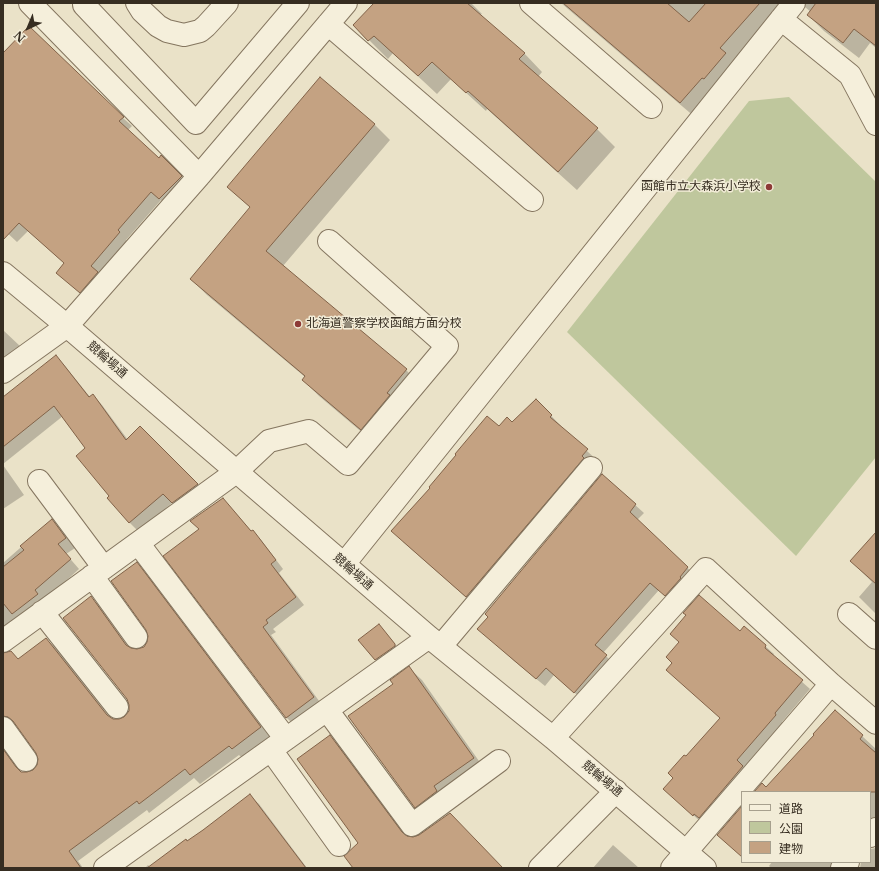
<!DOCTYPE html>
<meta charset="utf-8">
<style>
body{margin:0}
#map{position:relative;width:879px;height:871px;overflow:hidden;background:#eae2c8;font-family:"Libre Baskerville","Noto Sans JP",serif}
canvas{display:block}
.frame{position:absolute;inset:0;border:4px solid #362d21;pointer-events:none}
.legend{position:absolute;left:741px;top:791px;width:130px;height:72px;box-sizing:border-box;background:#f2ecd7;border:1px solid #a7a08e;margin:0;padding:5px 7px;list-style:none;font-size:12px;color:#362d21}
.legend li{display:flex;align-items:center;gap:8px;height:20px}
.legend b{width:20px;border:1px solid #a7a08e}
.north{position:absolute;left:8px;top:8px;width:40px;height:40px;-webkit-text-stroke:3px #f2ecd7;paint-order:stroke;rotate:224deg;font-size:11px;font-weight:700;line-height:16px;text-align:center;color:#362d21}
.north::after{content:'';display:block;margin:auto;width:14px;height:18px;background:#362d21;clip-path:polygon(50% 0,100% 100%,50% 72%,0 100%)}
</style>
<div id="map">
<canvas width="879" height="871"></canvas>
<div class="frame"></div>
<ul class="legend">
<li><b style="height:5px;background:#f5efdb"></b>道路</li>
<li><b style="height:11px;background:#bfc79d"></b>公園</li>
<li><b style="height:11px;background:#c4a282"></b>建物</li>
</ul>
<div class="north">N</div>
</div>
<script>
const ctx = document.querySelector('canvas').getContext('2d');
ctx.lineJoin = 'round';
function paint(path, color) { ctx.fillStyle = color; ctx.fill(path, 'evenodd'); }
const poly = rows => new Path2D(rows.map(r => 'M' + r).join(''));
function trace(path, color, width, dash) { ctx.strokeStyle = color; ctx.lineWidth = width; ctx.lineCap = dash ? 'butt' : 'round'; ctx.setLineDash(dash || []); ctx.stroke(path); }
function write(font, color, halo, rows, align = 'center') {
  ctx.font = font + ' "Libre Baskerville","Noto Sans JP",serif'; ctx.lineWidth = 3; ctx.setLineDash([]); ctx.textBaseline = 'middle'; ctx.strokeStyle = halo; ctx.fillStyle = color; for (const [text, x, y, turn = 0] of rows) {
    ctx.save(); ctx.translate(x, y); ctx.rotate((+turn || 0) * Math.PI / 180); ctx.textAlign = isNaN(turn) ? turn : align; if (halo) ctx.strokeText(text, 0, 0); ctx.fillText(text, 0, 0); ctx.restore();
  }
}
paint(poly([
 [789,97,876,182,876,457,796,556,567,332,749,101]
]), '#bfc79d');
paint(poly([
 [374,3,471,3,482,14,480,15,524,53,542,72,538,77,597,129,615,147,577,190,487,109,486,111,451,79,437,94,393,53,388,59,354,25],
 [561,3,789,3,696,118],
 [800,3,876,3,876,48,870,43,859,58,824,31,808,15,811,12],
 [3,53,123,118,132,126,128,130,159,160,161,157,190,186,169,207,161,200,126,240,128,242,89,301,57,273,65,264,28,231,17,242,3,229],
 [374,124,390,140,283,266,406,370,422,386,377,445,319,396,303,380,305,377,207,295,191,279,251,208,228,187],
 [3,330,21,347,3,361],
 [56,357,65,366,90,397,93,395,102,405,128,440,140,427,207,494,182,512,173,502,139,532,129,522,111,496,86,448,63,416,3,464,3,404],
 [536,400,561,426,560,427,597,460,477,607,403,542,499,428,512,423],
 [3,465,24,495,3,509],
 [602,475,644,513,637,520,696,576,673,603,659,590,603,653,614,664,583,700,554,675,545,686,514,661,479,629],
 [231,508,252,532,261,540,283,569,279,573,304,605,273,629,276,632,271,635,322,705,295,726,287,718,165,556],
 [52,520,61,530,75,548,66,554,79,569,3,638,3,563],
 [876,534,876,614,859,597,872,582,851,561],
 [137,564,146,573,270,737,242,758,239,755,200,784,194,778,149,813,147,810,78,861,83,868,3,868,3,747,21,773,28,773,34,771,38,766,39,758,37,752,18,726,12,725,3,730,3,654,19,660,46,639,56,648,111,719,119,720,125,718,130,712,130,705,91,598,101,607,131,649,137,650,144,648,148,643,149,636],
 [379,625,399,649,379,664,360,640],
 [744,627,774,654,773,656,810,689,782,722,784,724,702,823,673,797,674,778,686,758,721,718,740,632],
 [409,668,422,680,486,771,428,819,415,807,395,685],
 [835,711,876,749,876,828,870,834,870,792,756,792,766,788,816,735],
 [330,736,340,747,407,837,502,868,355,868,359,843],
 [250,796,259,804,307,868,145,868,148,865,150,867,187,842],
 [613,845,639,868,593,868],
 [876,848,876,868,860,868,861,862,870,862,870,849],
 [772,862,847,862,840,868,771,868,769,866]
]), '#0003');
const building = poly([
 [374,3,467,3,525,53,519,59,598,128,558,172,468,91,466,93,432,62,418,76,374,36,368,41,353,25,374,3],
 [563,3,667,3,689,22,706,3,760,3,720,48,726,53,704,79,702,78,680,103,563,3],
 [816,3,876,3,876,46,854,29,843,43,807,15,816,3],
 [29,26,124,117,119,121,159,158,161,155,182,176,159,199,151,192,118,230,120,232,91,266,98,272,80,293,56,273,64,263,19,223,3,240,3,53,29,26],
 [320,77,375,124,266,251,407,369,387,393,390,395,361,430,302,380,305,376,190,279,250,207,227,187,320,77],
 [56,355,89,397,93,394,126,440,140,426,198,484,172,503,163,494,129,523,107,498,109,496,76,456,85,448,54,406,3,447,3,397,56,355],
 [536,399,552,415,550,417,588,449,582,456,584,458,466,597,391,531,430,488,429,487,456,455,455,454,487,416,499,426,507,417,512,422,536,399],
 [602,474,636,504,630,512,688,567,680,577,681,578,665,596,650,583,595,645,607,655,574,693,546,668,536,679,477,629,488,617,485,614,602,474],
 [223,498,251,531,253,530,276,560,271,564,296,597,266,620,268,623,263,627,314,697,286,718,163,556,199,529,190,521,223,498],
 [52,519,66,538,58,544,71,559,35,590,38,594,12,614,3,603,3,567,24,550,20,546,52,519],
 [876,532,876,584,850,561,876,532],
 [137,562,261,727,232,749,229,746,190,775,185,769,139,804,137,801,69,851,81,868,3,868,3,749,16,767,21,772,27,772,33,770,37,765,38,759,36,753,13,721,8,717,3,716,3,653,11,651,18,659,46,638,107,715,113,719,119,719,124,717,129,711,129,705,127,699,63,618,91,596,126,645,131,648,137,649,144,647,147,642,148,636,146,630,111,581,137,562],
 [699,595,740,631,744,626,766,645,765,648,803,680,775,713,776,715,737,760,743,766,699,818,694,814,693,816,663,789,673,778,668,773,684,755,686,756,720,718,666,670,672,663,666,657,679,642,670,634,686,615,683,613,699,595],
 [379,624,395,644,395,646,375,660,358,640,379,624],
 [409,666,474,758,434,786,437,791,415,808,348,716,393,684,390,680,409,666],
 [835,710,863,735,860,739,876,753,876,792,754,792,762,783,766,787,814,735,813,734,835,710],
 [330,735,402,832,407,836,413,837,419,835,450,813,503,868,353,868,344,856,358,843,297,759,330,735],
 [250,794,306,868,147,868,186,839,187,841,203,830,250,794],
 [742,806,742,857,717,835,742,806]
]);
paint(building, '#c4a282');
trace(building, '#816248', 1);
const minor = poly([
 [30,3,199,176],
 [86,3,84,5,196,123,298,3],
 [137,3,142,11,158,26,167,31,184,35,200,31,206,26,227,3],
 [531,3,651,107],
 [781,19,850,75,876,124],
 [328,24,532,200],
 [3,273,67,326,429,637,553,738,705,868],
 [3,372,67,326,199,176,346,3],
 [39,481,104,568],
 [138,543,286,739],
 [344,564,794,3],
 [92,576,136,637],
 [42,612,117,707],
 [849,614,876,638],
 [3,641,236,472,269,441,309,431,348,464,447,346,329,241],
 [441,646,591,468],
 [327,710,412,825,499,761],
 [3,728,26,760],
 [553,738,706,569,831,684,876,723],
 [271,750,339,845],
 [870,836,876,829],
 [105,868,429,637],
 [540,868,616,791],
 [672,868,831,684],
 [842,868,848,862]
]);
trace(minor, '#84755f', 24);
trace(minor, '#f5efdb', 22);
for (const [x, y, r, color] of [
 [769,187,4,"#8d3a36"],
 [298,324,4,"#8d3a36"]
]) { const dot = new Path2D(); dot.arc(x, y, r, 0, 2 * Math.PI); ctx.fillStyle = color; ctx.fill(dot); trace(dot, '#f2ecd7', 1.5); }
write('12px', '#362d21', '#f2ecd7', [
 ["函館市立大森浜小学校",761,187],
 ["北海道警察学校函館方面分校",306,324,"left"]
], 'right');
write('12px', '#362d21', '#f2ecd7', [
 ["競輪場通",107,360,41],
 ["競輪場通",353,572,41],
 ["競輪場通",602,779,40]
]);
</script>
